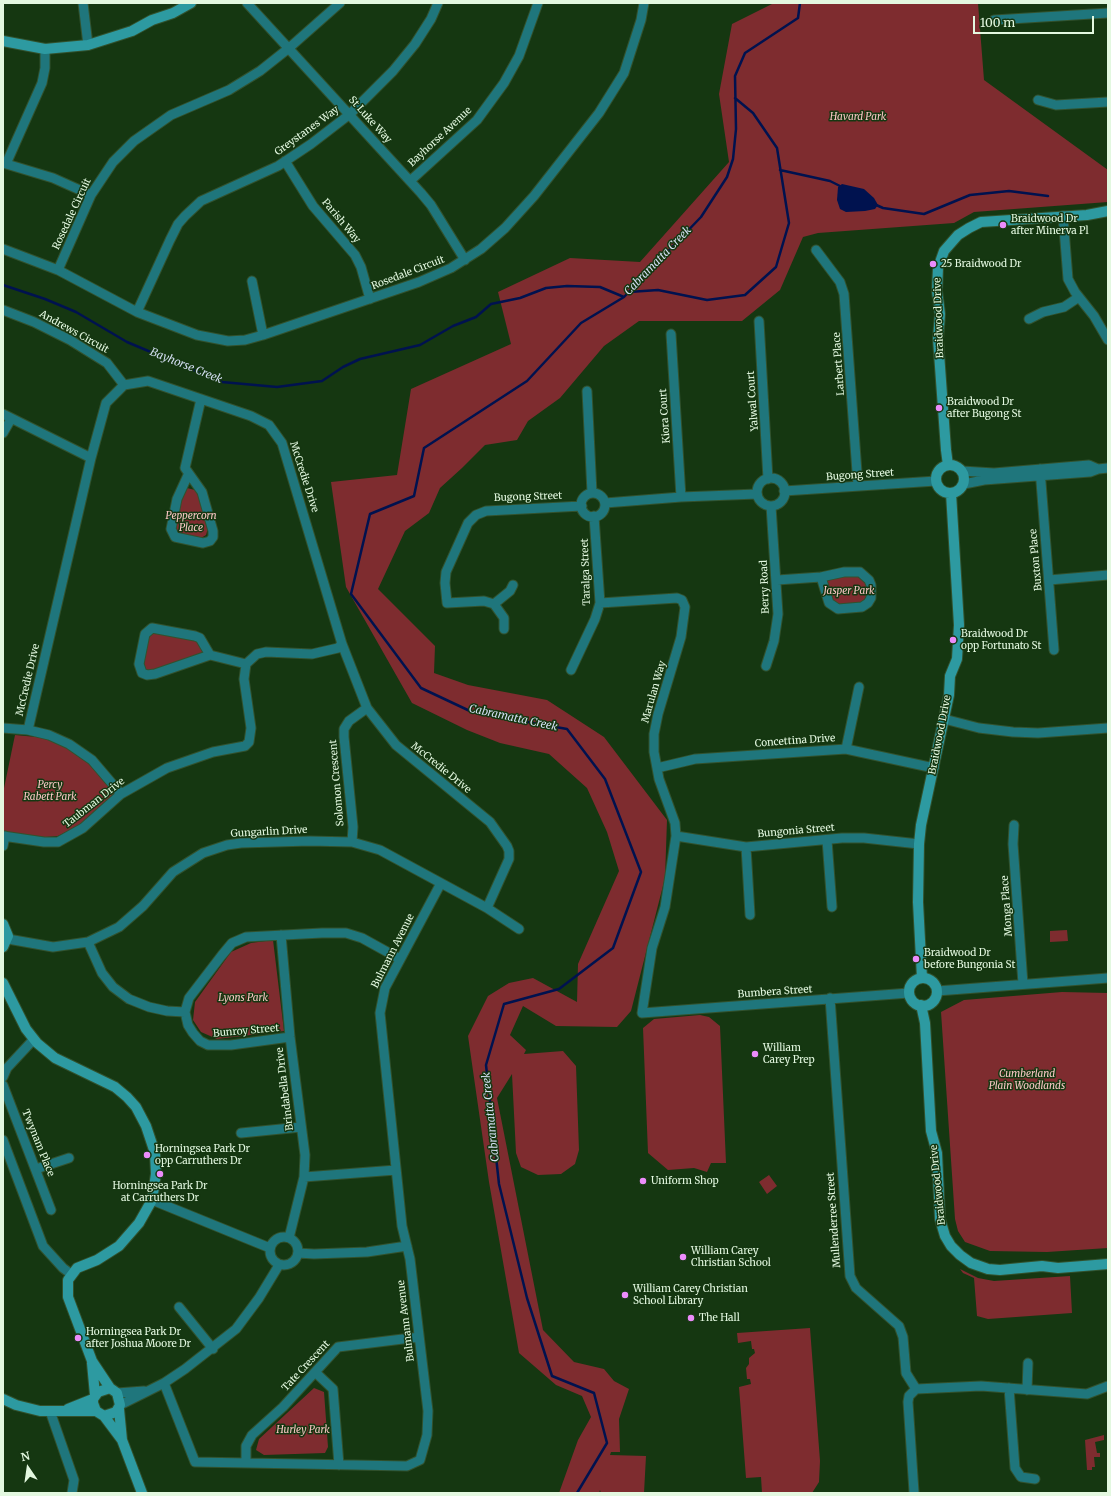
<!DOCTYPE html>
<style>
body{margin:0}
#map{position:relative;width:1111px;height:1496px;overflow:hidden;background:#153711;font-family:Merriweather,serif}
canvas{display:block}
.frame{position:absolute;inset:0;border:4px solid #e3f8e0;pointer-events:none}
.north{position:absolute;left:8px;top:1448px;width:40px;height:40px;-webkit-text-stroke:3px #153711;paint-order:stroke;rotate:347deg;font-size:11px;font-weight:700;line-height:16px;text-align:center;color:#e3f8e0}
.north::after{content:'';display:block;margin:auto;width:14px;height:18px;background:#e3f8e0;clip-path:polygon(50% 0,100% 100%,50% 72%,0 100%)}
.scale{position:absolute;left:973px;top:16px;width:121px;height:18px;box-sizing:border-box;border:2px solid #e3f8e0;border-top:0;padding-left:5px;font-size:12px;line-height:14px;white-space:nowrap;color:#e3f8e0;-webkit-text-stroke:3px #153711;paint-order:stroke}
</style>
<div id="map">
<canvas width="1111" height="1496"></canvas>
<div class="frame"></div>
<div class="north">N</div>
<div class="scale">100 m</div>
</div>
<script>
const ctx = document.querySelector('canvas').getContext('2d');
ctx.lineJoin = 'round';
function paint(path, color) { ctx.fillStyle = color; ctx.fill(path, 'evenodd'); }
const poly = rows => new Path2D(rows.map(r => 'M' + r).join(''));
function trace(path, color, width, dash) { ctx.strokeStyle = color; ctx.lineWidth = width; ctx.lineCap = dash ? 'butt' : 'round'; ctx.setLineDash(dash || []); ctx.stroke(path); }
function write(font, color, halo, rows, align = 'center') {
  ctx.font = font + ' Merriweather,serif'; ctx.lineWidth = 3; ctx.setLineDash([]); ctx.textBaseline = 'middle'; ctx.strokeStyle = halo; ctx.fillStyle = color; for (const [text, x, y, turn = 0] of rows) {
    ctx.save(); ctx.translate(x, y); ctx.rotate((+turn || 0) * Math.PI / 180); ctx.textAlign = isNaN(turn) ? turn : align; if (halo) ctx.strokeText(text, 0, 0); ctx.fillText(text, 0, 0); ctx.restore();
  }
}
paint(poly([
 [774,3,978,3,984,80,1108,170,1108,202,974,212,954,223,818,233,803,237,780,290,742,321,639,321,604,346,560,398,528,421,517,440,485,445,462,468,440,488,429,513,405,531,378,589,435,646,434,673,468,685,547,700,604,737,667,820,665,878,631,1011,617,1027,556,1026,523,1006,510,1035,526,1050,524,1054,563,1051,576,1066,579,1150,575,1164,561,1174,538,1175,521,1167,516,1153,512,1074,497,1098,543,1330,574,1362,604,1369,614,1381,629,1389,619,1419,620,1452,611,1452,610,1455,646,1456,644,1493,601,1493,600,1490,599,1493,559,1493,578,1440,591,1417,582,1396,556,1385,519,1353,489,1182,468,1036,488,996,509,983,533,978,577,1002,578,964,619,871,607,832,587,788,549,754,500,743,467,730,412,703,346,587,331,482,397,475,411,389,511,344,498,292,570,258,640,262,729,162,719,94,732,24],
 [187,488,195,490,198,493,208,528,206,535,201,538,177,533,175,530,182,494],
 [836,575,858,575,864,578,870,594,864,603,839,607,832,600,825,580],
 [155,630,196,639,205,653,150,671,145,669,143,662,150,633],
 [15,735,47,738,69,748,85,760,117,794,82,824,58,836,34,838,3,831,3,793],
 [1067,930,1068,941,1050,942,1050,931],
 [273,940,284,1031,217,1039,201,1032,193,1020,195,1002,231,952,251,943],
 [1062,992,1108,993,1108,1248,1047,1252,990,1251,965,1242,958,1231,955,1219,941,1012,964,1000],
 [700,1015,709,1017,720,1026,726,1163,711,1163,707,1172,694,1168,668,1170,648,1153,643,1028,654,1019],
 [769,1175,777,1186,767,1194,759,1182],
 [960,1269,978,1278,994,1281,1070,1276,1072,1313,988,1319,977,1316,974,1278,963,1273],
 [810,1328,820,1461,819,1482,812,1493,762,1493,761,1477,746,1478,739,1387,751,1384,750,1379,747,1379,746,1368,749,1364,749,1358,755,1353,754,1349,752,1349,751,1341,738,1343,737,1333],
 [314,1388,324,1392,328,1447,325,1453,264,1455,256,1450,259,1439],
 [1104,1435,1104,1440,1095,1442,1097,1453,1100,1453,1100,1457,1094,1457,1095,1467,1092,1467,1092,1470,1087,1470,1085,1440]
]), '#7e2c2f');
paint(poly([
 [842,184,864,189,874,198,878,205,875,209,865,211,846,212,840,209,837,200,838,187]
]), '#00124f');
trace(poly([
 [780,170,830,181,842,187],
 [874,204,883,208,924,214,970,195,1009,191,1048,196],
 [3,285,45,299,76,312,127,342,222,382,277,387,322,381,343,367,360,359,420,345,453,326,476,317,491,304,520,298,546,288,567,286,600,287,624,297],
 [629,292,658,290,707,300,745,295,776,267,789,223,777,148,753,113,735,98],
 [577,1493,607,1443,594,1393,552,1376,527,1298,499,1184,486,1065,504,1004,559,989,613,948,641,872,605,779,567,729,472,712,421,688,351,594,370,514,414,496,424,448,527,381,581,323,624,297,701,217,727,177,733,159,736,129,735,76,745,53,798,18,800,3]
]), '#00124f', 2.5);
const street = poly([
 [83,3,88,45],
 [247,3,421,193,431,205,465,260],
 [994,20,1108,13],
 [1038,100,1056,105,1108,102],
 [285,161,313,206,355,255,361,267,370,299],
 [3,163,53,178,91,195],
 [6,164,42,83,45,68,45,49],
 [410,181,477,120,504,83,519,56,538,3],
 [1063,216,1068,279,1075,292,1094,316,1108,340],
 [3,249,58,270,137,312,197,335,228,341,245,340,263,335,419,282,451,268,481,249,505,228,534,196,599,113,624,73,641,20,644,3],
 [816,250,840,282,844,294,858,486],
 [58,270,91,195,113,162,134,141,171,115,229,90,260,71,289,48,340,3],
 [252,281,263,335],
 [3,310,34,322,70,340,107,363,124,385],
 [137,312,170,240,178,224,185,216,201,201,278,166,311,144,350,114,393,71,415,44,431,19,438,3],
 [1029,319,1043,312,1064,307,1079,297],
 [759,321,768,479],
 [671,334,681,497],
 [587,391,592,493],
 [3,414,91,458],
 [3,433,11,419],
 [1040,469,1054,650],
 [962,471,994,473,1089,465,1098,469],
 [188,475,177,499,171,529,175,537,203,543,210,541,213,537,213,531,202,492,185,468,201,399],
 '757 492a14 14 0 1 1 28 0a14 14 0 1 1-28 0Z',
 [964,484,984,480,1090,472,1098,469,1108,468],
 [784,491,936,481],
 '581 505a12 12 0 1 1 24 0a12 12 0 1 1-24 0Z',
 [605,503,681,497,757,494],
 [777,580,821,577,844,572,860,572,869,580,871,585,871,598,868,603,862,607,838,609,829,603,821,577],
 [1049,580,1108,575],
 [600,603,677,598,682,600,685,607,681,637,658,714,654,734,654,752,659,779,675,823,676,836,665,907,652,948,642,1013,909,993],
 [494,604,510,591,513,585],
 [504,629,504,618,494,604,484,601,447,603,445,583,446,572,468,523,476,515,486,511,582,506],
 [210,655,200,638,195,636,152,628,145,634,139,664,142,673,147,675,155,674,210,655,246,664],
 [766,666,774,641,778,614,771,506],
 [571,670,595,619,600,603,594,516],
 [944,719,979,728,1013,732,1038,733,1108,728],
 [3,728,28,730,49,735,69,744,92,760,121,794],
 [28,730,91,458,106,403,124,385,148,381,251,416,269,425,282,443,342,644,367,708,396,745,490,822,507,846,509,851,509,859,487,908],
 [846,749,859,687],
 [657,768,695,759,846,749,934,768],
 [1014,825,1013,844,1023,984],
 [3,836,44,842,58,842,83,828,121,794,167,768,213,752,245,746,249,742,251,728,244,679,246,664,257,654,266,652,312,654,338,648,342,644],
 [676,836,746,847,842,838,864,838,919,844],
 [827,840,832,907],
 [352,842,353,827,344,737,344,729,349,721,367,708],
 [3,846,5,836],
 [746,847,750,915],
 [281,935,290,1037,305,1155,304,1177,289,1238],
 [8,939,53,947,88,942,119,927,143,906,173,872,203,853,227,845,241,843,310,841,352,842,380,850,487,908,519,929],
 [88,942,102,973,113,987,129,999,149,1007,167,1011,185,1012,188,1025,193,1033,200,1041,208,1045,231,1045,290,1037],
 [937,991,1108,978],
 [830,998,850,1276,856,1288,899,1326,903,1337,906,1373,916,1389],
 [185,1012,189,998,222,955,232,943,246,937,322,933,346,933,362,938,400,959],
 [3,1077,7,1068,34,1039],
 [3,1085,51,1210],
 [241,1133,301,1127],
 [3,1140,43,1246,63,1268,71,1274],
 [36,1169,69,1158],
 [304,1177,396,1170],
 [152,1200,270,1248],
 '270 1251a14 14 0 1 1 28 0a14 14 0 1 1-28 0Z',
 [298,1253,314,1254,367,1252,407,1246],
 [179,1307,213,1349],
 [315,1372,333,1389,339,1465],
 [164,1383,195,1462,407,1466,420,1460,427,1435,428,1411,410,1259,402,1226,380,1013,385,988,441,883],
 [1009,1388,1015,1468,1021,1477,1035,1479],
 [916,1389,981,1386,1087,1394,1108,1386],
 [1027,1390,1028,1363],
 [117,1393,144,1391],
 [120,1405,164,1383,185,1369,236,1329,259,1298,279,1265],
 [50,1411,74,1480,72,1493],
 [246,1463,246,1446,252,1435,283,1407,338,1347,419,1337],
 [914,1492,908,1402,909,1396,916,1389]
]);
const secondary = poly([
 [3,41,45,49,88,45,132,31,152,20,173,13,191,3],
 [948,465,946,450,938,339,940,314,937,291,938,268,944,251,958,235,969,228,981,222,1087,215,1108,211],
 '936 479a14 14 0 1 1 28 0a14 14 0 1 1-28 0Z',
 [3,924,8,936,3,947],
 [922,978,918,902,919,844,921,825,949,695,950,676,957,659,959,625,951,493],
 '909 992a14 14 0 1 1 28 0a14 14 0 1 1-28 0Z',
 [3,983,26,1029,37,1043,55,1058,115,1087,127,1097,136,1107,146,1126,155,1153,156,1174,152,1200,139,1223,119,1246,97,1260,77,1268,68,1280,68,1297,92,1361,110,1388],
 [921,1005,925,1023,931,1131,937,1153,940,1219,945,1236,951,1246,960,1255,971,1263,988,1269,1000,1270,1042,1266,1058,1268,1108,1264],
 [92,1363,95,1395],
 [3,1399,16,1405,40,1411,96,1411],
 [68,1409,93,1399],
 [119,1409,122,1440,142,1493],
 [104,1416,116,1412,120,1405,117,1393,110,1388,98,1392,93,1399,93,1403,96,1411,104,1416,122,1440]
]);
trace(street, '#32522e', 11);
trace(secondary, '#32522e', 12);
trace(street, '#1f767c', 9);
trace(secondary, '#2d9aa1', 10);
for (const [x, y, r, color] of [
 [1003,225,4,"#ec8cfb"],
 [933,264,4,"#ec8cfb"],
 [939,408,4,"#ec8cfb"],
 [953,640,4,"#ec8cfb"],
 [916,959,4,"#ec8cfb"],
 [755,1054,4,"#ec8cfb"],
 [147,1155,4,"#ec8cfb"],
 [160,1174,4,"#ec8cfb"],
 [643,1181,4,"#ec8cfb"],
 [683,1257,4,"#ec8cfb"],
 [625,1295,4,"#ec8cfb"],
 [691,1318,4,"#ec8cfb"],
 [78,1338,4,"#ec8cfb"]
]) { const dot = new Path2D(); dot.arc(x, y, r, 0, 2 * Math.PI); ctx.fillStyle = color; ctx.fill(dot); trace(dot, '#153711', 1.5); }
write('italic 10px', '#fac7c5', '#153711', [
 ["Havard Park",858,117],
 ["Peppercorn",191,516],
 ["Place",191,528],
 ["Jasper Park",849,591],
 ["Percy",50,785],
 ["Rabett Park",50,797],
 ["Lyons Park",243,998],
 ["Cumberland",1027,1074],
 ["Plain Woodlands",1027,1086],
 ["Hurley Park",303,1430]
]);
write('10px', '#e3f8e0', '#153711', [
 ["St Luke Way",370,120,48],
 ["Greystanes Way",307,131,-36],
 ["Bayhorse Avenue",440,137,-43],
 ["Rosedale Circuit",72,214,-65],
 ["Parish Way",341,221,50],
 ["Rosedale Circuit",408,273,-21],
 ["Braidwood Drive",939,318,-92],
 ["Andrews Circuit",74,332,29],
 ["Larbert Place",839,364,-94],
 ["Yalwal Court",753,401,-94],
 ["Kiora Court",665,416,-94],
 ["Bugong Street",860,475,-4],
 ["McCredie Drive",304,477,72],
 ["Bugong Street",528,497,-2],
 ["Buxton Place",1036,560,-95],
 ["Taralga Street",586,572,-92],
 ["Berry Road",765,587,-92],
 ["McCredie Drive",28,680,-77],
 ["Marulan Way",654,692,-74],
 ["Braidwood Drive",940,735,-79],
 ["Concettina Drive",795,741,-4],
 ["McCredie Drive",441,768,39],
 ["Solomon Crescent",337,783,-95],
 ["Taubman Drive",94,803,-38],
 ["Bungonia Street",796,831,-5],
 ["Gungarlin Drive",269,832,-3],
 ["Monga Place",1007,906,-94],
 ["Bulmann Avenue",393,951,-63],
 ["Bumbera Street",775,992,-4],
 ["Bunroy Street",246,1031,-5],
 ["Brindabella Drive",285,1089,-97],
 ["Twynam Place",38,1143,68],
 ["Braidwood Drive",938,1185,-96],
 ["Mullenderree Street",834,1220,-94],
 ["Bulmann Avenue",406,1321,-97],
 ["Tate Crescent",306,1366,-47]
]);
write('10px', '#e3f8e0', '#153711', [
 ["Braidwood Dr",1011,219],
 ["after Minerva Pl",1011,231],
 ["25 Braidwood Dr",941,264],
 ["Braidwood Dr",947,402],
 ["after Bugong St",947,414],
 ["Braidwood Dr",961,634],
 ["opp Fortunato St",961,646],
 ["Braidwood Dr",924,953],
 ["before Bungonia St",924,965],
 ["William",763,1048],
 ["Carey Prep",763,1060],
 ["Horningsea Park Dr",155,1149],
 ["opp Carruthers Dr",155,1161],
 ["Uniform Shop",651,1181],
 ["Horningsea Park Dr",160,1186,"center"],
 ["at Carruthers Dr",160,1198,"center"],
 ["William Carey",691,1251],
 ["Christian School",691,1263],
 ["William Carey Christian",633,1289],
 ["School Library",633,1301],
 ["The Hall",699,1318],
 ["Horningsea Park Dr",86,1332],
 ["after Joshua Moore Dr",86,1344]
], 'left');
write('italic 11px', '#d4dff3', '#153711', [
 ["Cabramatta Creek",658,261,-46],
 ["Bayhorse Creek",186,366,22],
 ["Cabramatta Creek",513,718,12],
 ["Cabramatta Creek",491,1117,-96]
]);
</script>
